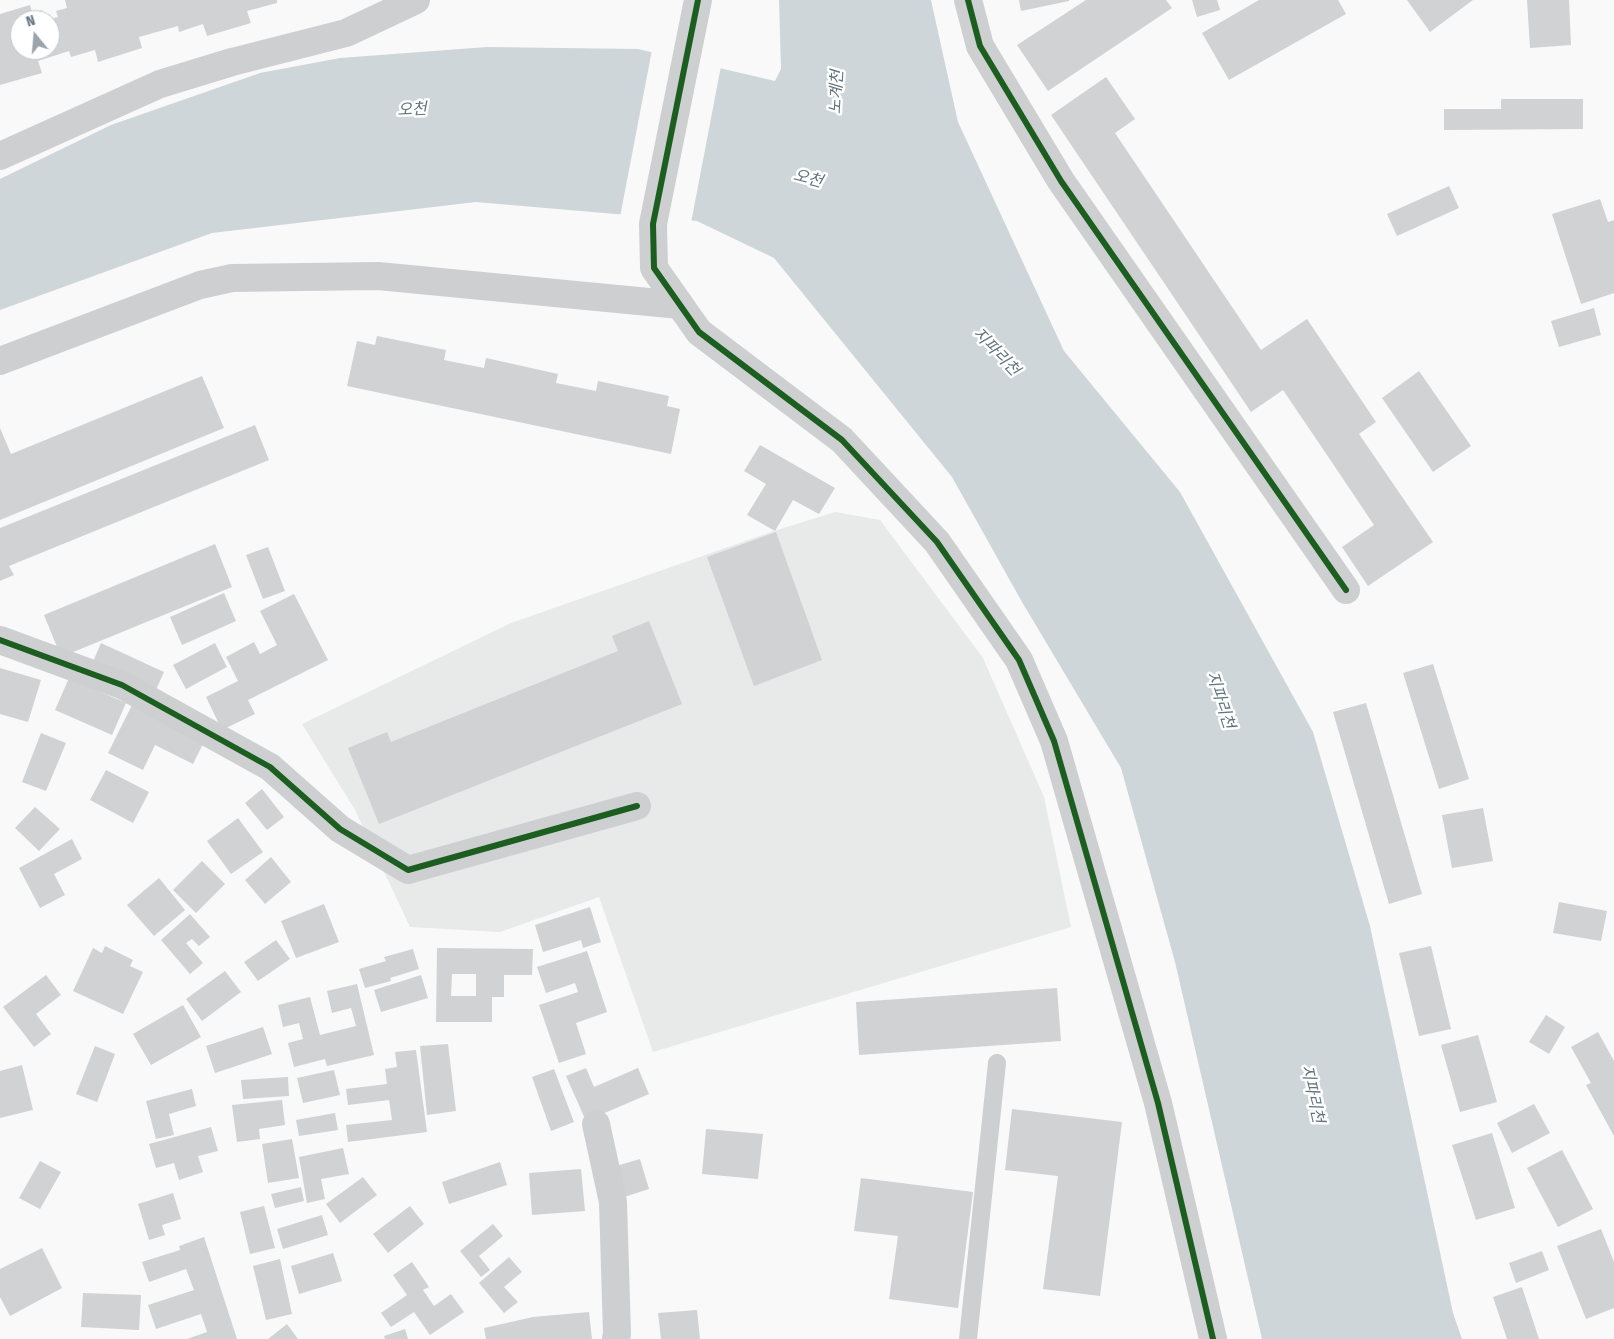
<!DOCTYPE html>
<meta charset="utf-8">
<style>
body{margin:0}
#map{position:relative;width:1614px;height:1339px;overflow:hidden;background:#f9f9f9;font-family:"Fira Sans Condensed",sans-serif}
canvas{display:block}
.north{position:absolute;left:10px;top:10px;width:50px;height:50px;box-sizing:border-box;background:#fff;border:1px solid #c1c8cd;border-radius:50%;rotate:343deg;font-size:14px;font-weight:700;line-height:20px;text-align:center;color:#657683}
.north::after{content:'';display:block;margin:auto;width:18px;height:22px;background:#99a4ac;clip-path:polygon(50% 0,100% 100%,50% 72%,0 100%)}
</style>
<div id="map">
<canvas width="1614" height="1339"></canvas>
<div class="north">N</div>
</div>
<script>
const ctx = document.querySelector('canvas').getContext('2d');
ctx.lineJoin = 'round';
function paint(path, color) { ctx.fillStyle = color; ctx.fill(path, 'evenodd'); }
const poly = rows => new Path2D(rows.map(r => 'M' + r).join(''));
function trace(path, color, width, dash) { ctx.strokeStyle = color; ctx.lineWidth = width; ctx.lineCap = dash ? 'butt' : 'round'; ctx.setLineDash(dash || []); ctx.stroke(path); }
function write(font, color, halo, rows, align = 'center') {
  ctx.font = font + ' "Fira Sans Condensed","Noto Sans KR",sans-serif'; ctx.lineWidth = 5; ctx.setLineDash([]); ctx.textBaseline = 'middle'; ctx.strokeStyle = halo; ctx.fillStyle = color; for (const [text, x, y, turn = 0] of rows) {
    ctx.save(); ctx.translate(x, y); ctx.rotate((+turn || 0) * Math.PI / 180); ctx.textAlign = isNaN(turn) ? turn : align; if (halo) ctx.strokeText(text, 0, 0); ctx.fillText(text, 0, 0); ctx.restore();
  }
}
paint(poly([
 [835,512,880,520,983,658,1044,797,1071,927,653,1052,599,897,500,932,410,927,355,810,302,724,511,623,771,532]
]), '#e8e9e9');
paint(poly([
 [779,0,931,0,958,122,1064,351,1180,492,1313,732,1370,926,1453,1313,1462,1339,1262,1339,1175,962,1121,768,1022,602,952,477,774,258,697,221,476,202,212,233,0,310,0,179,111,125,260,73,340,58,487,47,638,49,775,81,781,69]
]), '#ced6d9');
paint(poly([
 [652,50,721,66,691,223,620,217]
]), '#f9f9f9');
paint(poly([
 [65,0,277,0,277,3,247,11,251,23,207,36,203,24,179,32,178,26,139,37,142,48,98,62,95,50,71,57,69,51,38,61,42,73,0,85,0,14,30,5,32,13,42,10,44,16,49,14,51,19,58,17,56,11,67,8],
 [20,20,50,20,50,50,20,50],
 [1019,0,1069,0,1069,1,1021,11],
 [1086,0,1166,0,1172,8,1048,91,1017,45],
 [1192,0,1217,0,1220,10,1197,17],
 [1259,0,1338,0,1346,14,1229,80,1202,33],
 [1407,0,1473,0,1430,32],
 [1527,0,1569,0,1571,45,1530,48],
 [1106,77,1135,119,1115,133,1261,350,1307,319,1376,422,1359,434,1433,542,1368,586,1342,547,1374,525,1327,455,1283,390,1251,412,1051,115],
 [1501,99,1583,99,1583,129,1444,130,1444,109,1501,109],
 [1449,186,1459,208,1397,236,1387,214],
 [1600,199,1608,222,1614,220,1614,293,1581,304,1552,214],
 [1594,308,1601,335,1559,347,1551,321],
 [377,336,446,350,444,360,484,368,486,358,558,374,556,383,596,391,598,381,669,396,667,406,680,409,671,454,347,386,357,341,375,345],
 [1419,371,1471,446,1433,472,1382,398],
 [202,376,224,428,0,520,0,428,11,454],
 [255,425,269,460,9,566,14,575,0,581,0,528],
 [760,445,835,488,819,514,793,500,775,531,747,515,766,484,744,471],
 [776,532,822,660,754,686,707,557],
 [215,544,232,587,61,657,44,615],
 [268,547,285,591,263,599,246,555],
 [224,593,236,621,182,645,170,617],
 [294,594,328,660,248,700,255,714,222,730,206,697,238,681,226,657,254,642,260,654,277,645,260,611],
 [649,621,682,704,379,824,348,748,387,732,391,742,618,651,612,636],
 [101,643,164,672,155,692,92,664],
 [215,643,227,667,186,689,173,665],
 [1433,664,1469,779,1439,789,1403,673],
 [0,668,41,680,28,722,0,714],
 [69,678,126,703,112,735,55,710],
 [1366,703,1422,894,1389,904,1333,712],
 [132,705,205,740,193,764,155,745,143,770,108,753],
 [41,733,66,743,46,791,22,782],
 [106,770,149,792,133,823,90,800],
 [262,789,284,817,267,830,245,803],
 [35,807,60,829,39,851,15,828],
 [1483,808,1493,861,1452,868,1442,815],
 [238,818,263,852,231,874,207,841],
 [72,839,82,859,54,874,65,895,40,908,19,868],
 [271,857,291,882,265,904,245,880],
 [202,861,225,884,196,913,173,890],
 [159,878,185,910,154,936,127,905],
 [1559,902,1607,911,1601,941,1553,933],
 [324,904,339,942,296,958,281,921],
 [590,907,601,942,583,948,581,940,543,952,535,925],
 [190,914,210,937,199,946,192,939,186,943,203,963,190,974,161,940],
 [276,940,290,959,258,981,244,962],
 [105,946,133,960,130,966,143,972,123,1014,73,991,93,948,102,953],
 [1431,946,1451,1029,1419,1036,1399,953],
 [437,948,533,949,532,975,504,975,504,997,492,997,492,1022,436,1022],
 [452,974,476,974,476,996,451,996],
 [413,949,419,969,390,978,391,981,365,988,359,969,386,961,384,957],
 [587,951,607,1012,576,1023,586,1054,559,1063,539,1005,578,992,575,983,546,993,537,967],
 [225,971,241,992,202,1021,186,999],
 [46,975,61,995,36,1014,51,1034,34,1047,3,1007],
 [421,975,428,998,381,1012,374,990],
 [357,984,374,1055,327,1066,325,1059,294,1067,288,1043,303,1039,299,1023,283,1027,278,1005,310,997,320,1035,356,1026,351,1008,332,1013,327,991],
 [1057,988,1061,1041,859,1055,856,1002],
 [183,1005,201,1037,151,1065,133,1034],
 [1546,1015,1565,1027,1549,1054,1529,1042],
 [263,1027,272,1054,215,1073,206,1046],
 [1598,1032,1614,1061,1614,1136,1586,1085,1591,1083,1571,1047],
 [1478,1035,1497,1102,1460,1112,1441,1045],
 [448,1044,456,1111,427,1115,420,1046],
 [95,1046,115,1054,97,1102,76,1094],
 [416,1050,427,1132,348,1142,346,1125,392,1120,389,1100,348,1105,346,1089,387,1084,385,1069,397,1067,395,1052],
 [22,1065,33,1110,0,1118,0,1071],
 [586,1068,594,1087,638,1068,649,1094,586,1121,566,1076],
 [554,1069,574,1122,551,1131,532,1077],
 [334,1070,340,1095,303,1103,297,1078],
 [288,1077,289,1096,243,1099,241,1080],
 [192,1089,196,1106,169,1114,174,1135,156,1139,146,1101],
 [282,1100,285,1125,259,1129,260,1139,237,1142,232,1105],
 [1534,1104,1550,1133,1512,1153,1497,1123],
 [1012,1109,1122,1122,1100,1296,1043,1289,1058,1176,1005,1170],
 [335,1113,338,1130,299,1136,296,1120],
 [211,1127,218,1151,198,1156,203,1172,179,1180,174,1163,156,1168,149,1144],
 [706,1129,763,1134,758,1179,702,1174],
 [1492,1133,1515,1208,1476,1220,1452,1145],
 [292,1139,299,1178,268,1183,262,1144],
 [343,1148,349,1174,321,1179,325,1199,307,1203,299,1157],
 [1562,1150,1593,1209,1558,1227,1527,1168],
 [640,1159,649,1189,618,1199,609,1168],
 [40,1161,61,1172,40,1209,19,1198],
 [500,1162,507,1185,449,1204,442,1182],
 [581,1169,585,1211,532,1215,529,1173],
 [363,1177,377,1195,340,1223,326,1204],
 [861,1178,973,1192,958,1308,889,1299,898,1236,854,1231],
 [301,1187,304,1201,275,1208,271,1194],
 [173,1193,181,1219,162,1225,165,1235,149,1240,138,1204],
 [264,1206,275,1248,250,1254,240,1212],
 [410,1206,424,1224,388,1253,373,1234],
 [322,1215,328,1235,283,1249,277,1229],
 [493,1224,503,1236,479,1256,490,1270,481,1277,460,1251],
 [1601,1229,1614,1262,1614,1308,1586,1319,1557,1246],
 [204,1237,237,1339,187,1339,207,1332,201,1314,156,1329,148,1305,194,1290,186,1269,149,1282,142,1262,180,1250,179,1246],
 [42,1248,62,1288,10,1316,0,1297,0,1269],
 [1542,1251,1549,1270,1516,1283,1509,1263],
 [333,1253,342,1281,299,1294,291,1266],
 [509,1257,522,1272,504,1287,518,1302,504,1313,479,1283],
 [280,1259,292,1314,266,1320,253,1266],
 [412,1262,429,1287,423,1290,434,1306,451,1294,464,1312,430,1335,414,1312,391,1327,381,1313,407,1295,393,1275],
 [1522,1287,1539,1339,1507,1339,1493,1297],
 [83,1293,141,1295,139,1330,81,1327],
 [697,1310,700,1339,661,1339,658,1313],
 [589,1312,592,1339,486,1339,484,1328,533,1317],
 [287,1324,298,1339,268,1339],
 [405,1329,408,1339,385,1339,384,1336]
]), '#d0d2d3');
trace(poly([
 [968,1339,997,1063]
]), '#cecfd0', 18);
trace(poly([
 [968,0,980,46,1061,181,1346,590],
 [0,156,160,84,232,62,346,33,416,0],
 [0,361,200,285,232,278,378,276,680,305],
 [0,640,122,685,270,767,340,829,408,870,637,806],
 [596,1124,613,1202,617,1334,616,1339]
]), '#cecfd0', 28);
trace(poly([
 [698,0,653,224,654,268,699,332,842,440,937,542,1019,660,1054,741,1158,1103,1213,1339]
]), '#cecfd0', 28);
trace(poly([
 [698,0,653,224,654,268,699,332,842,440,937,542,1019,660,1054,741,1158,1103,1213,1339],
 [968,0,980,46,1061,181,1346,590],
 [0,640,122,685,270,767,340,829,408,870,637,806]
]), '#1b5e20', 6);
write('italic 16px', '#60757c', '#fff', [
 ["노계천",837,92,-87],
 ["오천",412,110,-3],
 ["오천",808,179,15],
 ["지파리천",996,352,46],
 ["지파리천",1220,700,72],
 ["지파리천",1312,1094,78]
]);
</script>
